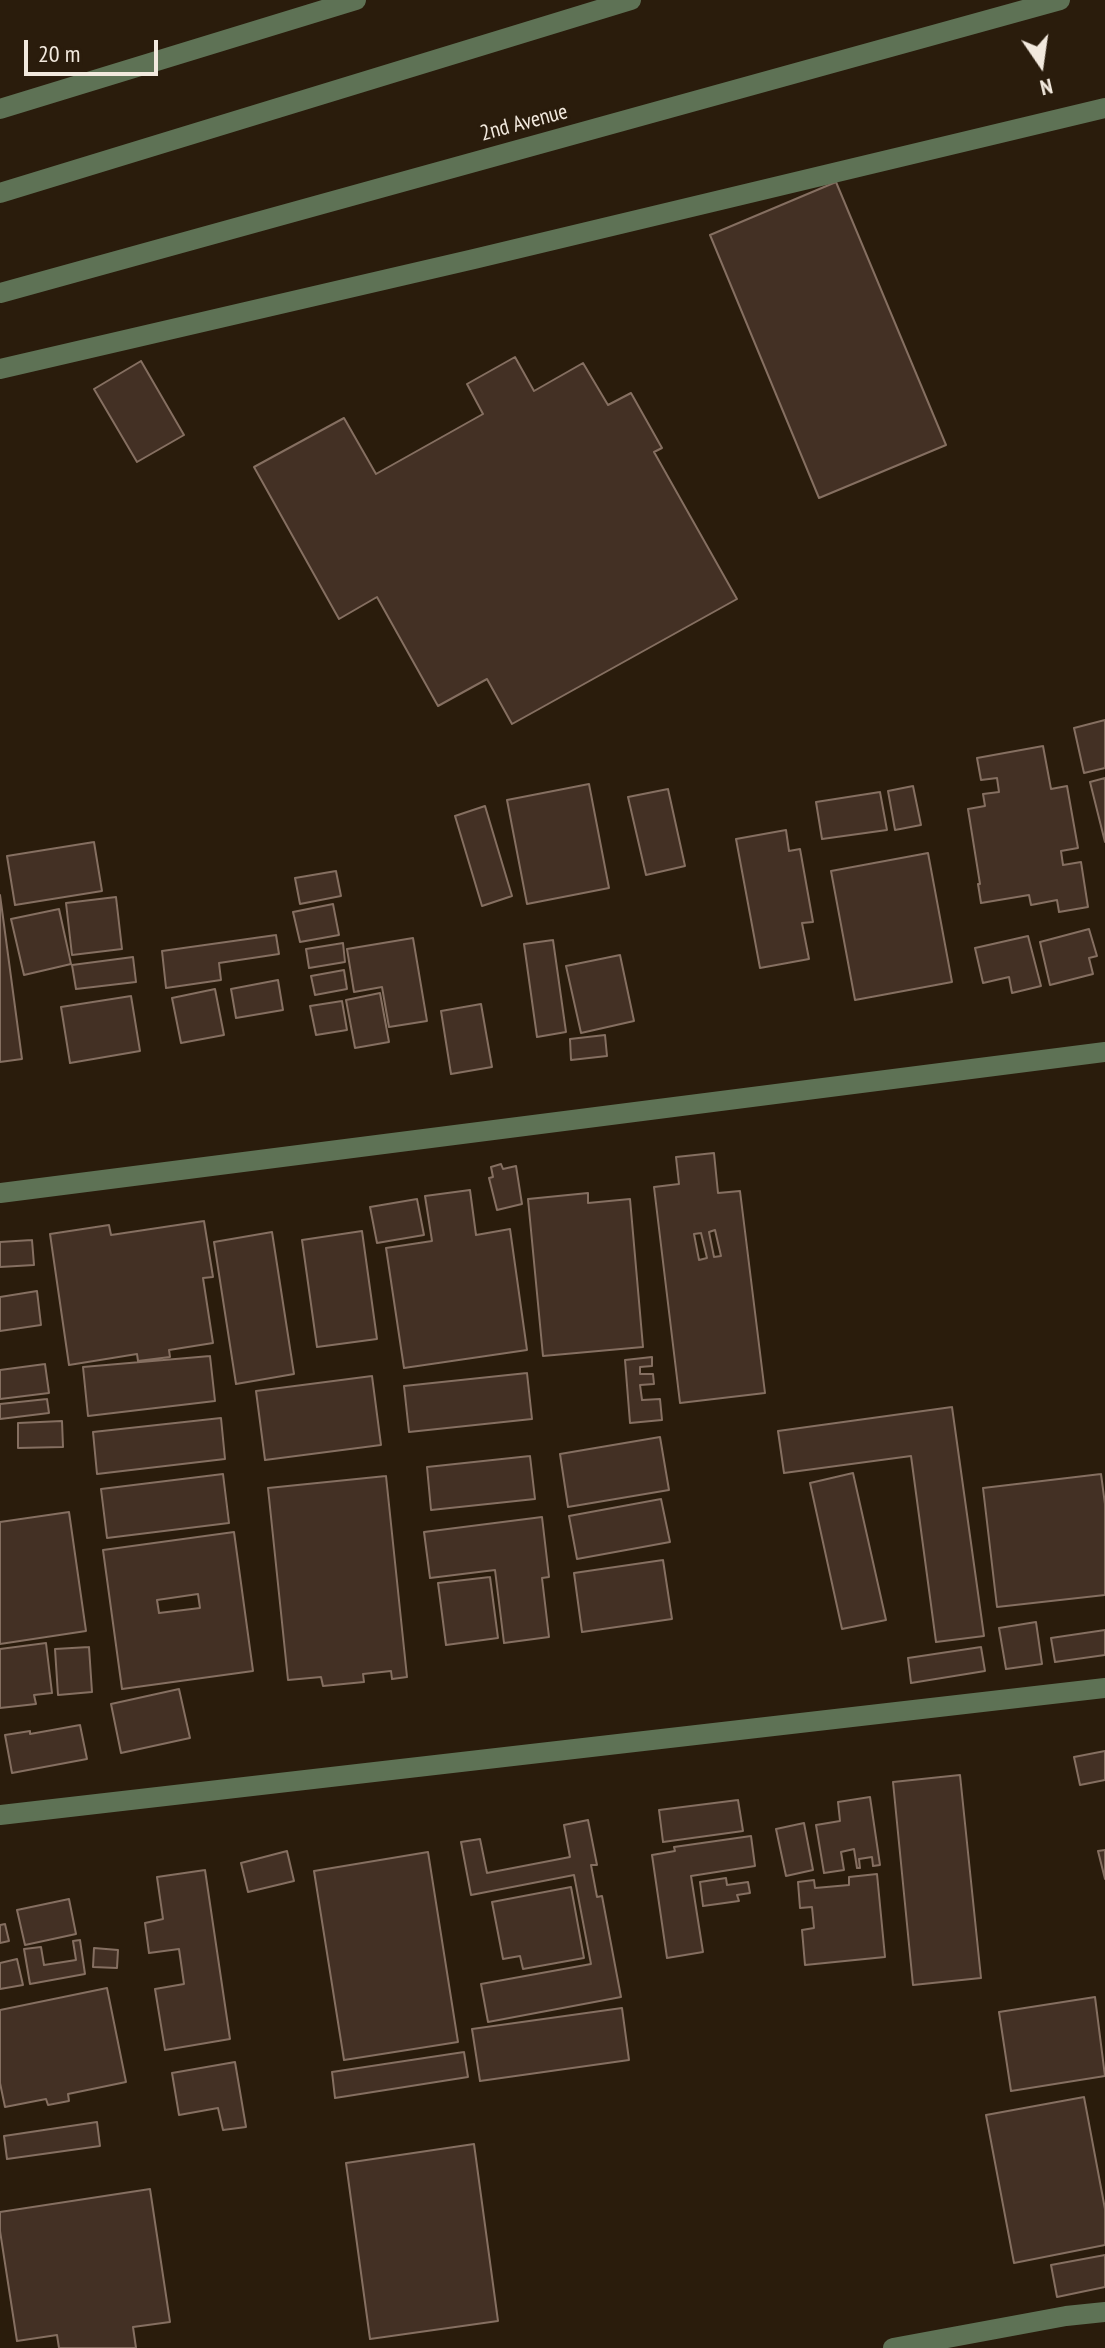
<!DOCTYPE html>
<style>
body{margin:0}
#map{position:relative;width:1105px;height:2348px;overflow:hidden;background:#2a1c0c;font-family:"PT Sans Narrow",sans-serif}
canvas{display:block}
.north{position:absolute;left:1001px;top:24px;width:80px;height:80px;-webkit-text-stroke:6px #2a1c0c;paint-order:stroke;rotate:167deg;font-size:22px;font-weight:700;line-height:32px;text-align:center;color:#f2e9de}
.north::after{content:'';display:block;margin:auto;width:28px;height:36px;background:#f2e9de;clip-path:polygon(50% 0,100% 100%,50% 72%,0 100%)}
.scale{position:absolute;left:24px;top:40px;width:134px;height:36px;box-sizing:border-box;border:4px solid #f2e9de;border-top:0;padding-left:10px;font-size:24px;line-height:28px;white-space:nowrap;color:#f2e9de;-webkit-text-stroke:6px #2a1c0c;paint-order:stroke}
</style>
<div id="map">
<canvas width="1105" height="2348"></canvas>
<div class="north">N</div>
<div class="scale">20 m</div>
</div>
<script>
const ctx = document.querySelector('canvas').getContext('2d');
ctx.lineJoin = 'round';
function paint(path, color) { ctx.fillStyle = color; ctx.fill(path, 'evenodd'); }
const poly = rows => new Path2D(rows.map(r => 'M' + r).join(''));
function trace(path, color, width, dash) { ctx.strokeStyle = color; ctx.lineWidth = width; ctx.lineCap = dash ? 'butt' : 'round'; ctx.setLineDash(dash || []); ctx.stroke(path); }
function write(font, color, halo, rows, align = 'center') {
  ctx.font = font + ' "PT Sans Narrow",sans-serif'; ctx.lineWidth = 6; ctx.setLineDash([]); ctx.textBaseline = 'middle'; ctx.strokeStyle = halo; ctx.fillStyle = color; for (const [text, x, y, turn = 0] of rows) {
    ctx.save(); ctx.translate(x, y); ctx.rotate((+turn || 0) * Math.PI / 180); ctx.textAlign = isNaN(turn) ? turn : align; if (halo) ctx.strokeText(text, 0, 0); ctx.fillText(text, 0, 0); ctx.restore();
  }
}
const building = poly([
 [836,182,946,445,819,498,710,235,836,182],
 [515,357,534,391,583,363,608,405,631,393,662,448,654,452,737,599,512,724,487,679,438,706,377,597,339,619,254,467,344,418,376,474,483,414,467,384,515,357],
 [141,361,184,435,137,462,94,389,141,361],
 [1105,720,1105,768,1084,773,1074,728,1105,720],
 [1043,746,1051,789,1067,786,1078,848,1061,851,1063,865,1081,862,1088,907,1059,912,1057,900,1031,905,1029,895,981,903,978,884,980,884,968,809,985,806,983,794,999,792,997,778,981,780,977,758,1043,746],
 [1105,778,1105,842,1090,782,1105,778],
 [589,784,609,888,527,904,507,800,589,784],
 [913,786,921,825,895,830,888,791,913,786],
 [668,789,685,866,646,875,628,797,668,789],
 [880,792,887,830,822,839,816,802,880,792],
 [485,806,512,896,482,906,455,816,485,806],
 [786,830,789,851,800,849,813,922,802,923,809,959,760,968,736,839,786,830],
 [94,842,102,891,15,905,7,856,94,842],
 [928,853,952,982,855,1000,831,871,928,853],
 [336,871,341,896,300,904,295,878,336,871],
 [0,895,22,1059,0,1062,0,895],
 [116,897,122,949,72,955,66,903,116,897],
 [333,904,339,935,300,942,293,912,333,904],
 [59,909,71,964,24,975,11,919,59,909],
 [1089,929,1097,956,1089,958,1093,974,1050,985,1040,942,1089,929],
 [276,935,279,954,219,963,221,980,166,988,162,951,276,935],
 [1028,936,1041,986,1012,993,1009,977,983,983,975,948,1028,936],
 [413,938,427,1021,389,1027,382,987,354,992,347,949,413,938],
 [553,940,566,1032,537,1037,524,944,553,940],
 [343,943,345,962,309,968,306,949,343,943],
 [620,955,634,1021,581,1033,566,966,620,955],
 [133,957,136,982,76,989,72,965,133,957],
 [344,970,347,989,315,995,311,976,344,970],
 [278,980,283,1010,236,1018,231,989,278,980],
 [215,989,224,1035,181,1043,172,998,215,989],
 [380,993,389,1042,355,1048,346,1000,380,993],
 [131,996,140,1051,70,1063,61,1007,131,996],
 [342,1001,347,1030,316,1035,310,1006,342,1001],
 [481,1004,492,1067,451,1074,441,1011,481,1004],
 [605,1035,607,1056,571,1060,570,1039,605,1035],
 [714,1153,718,1193,740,1191,765,1393,680,1403,654,1187,679,1184,676,1157,714,1153],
 [715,1230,721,1256,714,1257,709,1232,715,1230],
 [701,1233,707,1258,699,1260,694,1234,701,1233],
 [501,1164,503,1169,516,1166,522,1204,497,1210,489,1178,493,1177,491,1167,501,1164],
 [470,1190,476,1235,510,1229,527,1350,404,1368,386,1248,432,1241,425,1196,470,1190],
 [588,1193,588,1203,630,1199,643,1347,543,1356,528,1199,588,1193],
 [417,1199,424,1235,377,1243,370,1207,417,1199],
 [204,1221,213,1277,203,1278,213,1343,169,1350,170,1357,138,1361,137,1354,69,1365,50,1234,109,1225,111,1235,204,1221],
 [362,1231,377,1339,317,1347,302,1240,362,1231],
 [272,1232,294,1374,236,1384,214,1242,272,1232],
 [32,1240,34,1265,0,1267,0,1242,32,1240],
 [37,1291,41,1325,0,1331,0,1297,37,1291],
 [210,1356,215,1401,88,1416,83,1367,210,1356],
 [652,1357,652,1366,640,1367,640,1374,653,1374,654,1384,640,1385,642,1400,660,1399,662,1420,630,1423,625,1360,652,1357],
 [45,1364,49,1393,0,1399,0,1370,45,1364],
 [527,1373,532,1419,409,1432,404,1386,527,1373],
 [372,1376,381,1445,265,1460,256,1391,372,1376],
 [47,1399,49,1413,0,1419,0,1404,47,1399],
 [952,1407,984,1636,936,1642,911,1456,784,1473,778,1431,952,1407],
 [221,1418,225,1459,97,1474,93,1432,221,1418],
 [62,1421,63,1447,18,1448,18,1423,62,1421],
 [660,1437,669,1490,568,1507,560,1454,660,1437],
 [530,1456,535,1499,431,1510,427,1467,530,1456],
 [853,1473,886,1620,842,1629,810,1483,853,1473],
 [223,1474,229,1523,107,1538,101,1489,223,1474],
 [1101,1474,1105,1504,1105,1595,997,1607,983,1488,1101,1474],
 [386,1476,407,1677,392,1679,391,1671,363,1674,364,1682,323,1686,321,1677,288,1680,268,1488,386,1476],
 [661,1499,670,1542,577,1559,569,1516,661,1499],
 [69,1512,86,1631,0,1644,0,1522,69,1512],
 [542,1517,549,1577,542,1578,549,1637,504,1643,495,1570,430,1578,424,1532,542,1517],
 [234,1532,253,1671,122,1689,103,1550,234,1532],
 [198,1594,200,1608,159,1613,157,1600,198,1594],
 [663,1560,672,1619,582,1632,574,1573,663,1560],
 [490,1577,498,1638,446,1645,438,1583,490,1577],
 [1036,1622,1042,1664,1006,1669,999,1628,1036,1622],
 [1105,1630,1105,1655,1055,1662,1051,1638,1105,1630],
 [46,1643,52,1693,34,1695,36,1704,0,1708,0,1649,46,1643],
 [89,1647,92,1692,58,1695,55,1649,89,1647],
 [981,1647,985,1671,911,1683,908,1658,981,1647],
 [179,1689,190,1738,121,1753,111,1704,179,1689],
 [80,1725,87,1759,12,1773,5,1735,30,1731,30,1734,80,1725],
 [1105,1751,1105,1780,1080,1785,1074,1757,1105,1751],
 [960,1775,981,1978,913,1985,893,1782,960,1775],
 [870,1797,880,1865,873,1866,872,1857,859,1859,860,1868,857,1868,854,1849,841,1852,844,1870,824,1873,816,1825,840,1821,838,1802,870,1797],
 [738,1800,743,1831,663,1842,659,1810,738,1800],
 [588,1820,597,1865,591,1865,597,1897,602,1896,621,1997,488,2022,481,1984,591,1964,574,1875,471,1895,461,1842,480,1839,487,1873,570,1857,564,1825,588,1820],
 [804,1823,813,1870,786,1876,776,1829,804,1823],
 [751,1836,755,1866,691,1876,703,1952,667,1958,652,1855,675,1851,674,1847,751,1836],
 [1105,1850,1105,1879,1098,1851,1105,1850],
 [287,1851,294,1881,248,1892,241,1863,287,1851],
 [428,1852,458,2042,344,2060,314,1871,428,1852],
 [205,1870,230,2039,165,2050,155,1989,184,1984,179,1949,149,1953,145,1923,163,1919,157,1877,205,1870],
 [877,1874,885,1957,805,1965,802,1930,814,1928,812,1907,800,1908,798,1882,814,1880,815,1888,849,1885,849,1877,877,1874],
 [726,1878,727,1885,748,1882,750,1893,737,1895,739,1901,703,1906,700,1882,726,1878],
 [571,1887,584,1958,523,1969,520,1956,503,1959,492,1902,571,1887],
 [69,1899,76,1934,25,1945,17,1910,69,1899],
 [5,1924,9,1941,0,1943,0,1925,5,1924],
 [80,1940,85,1974,30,1984,24,1949,41,1947,44,1965,76,1960,73,1941,80,1940],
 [94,1948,118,1950,117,1968,93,1967,94,1948],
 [17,1959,23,1985,0,1989,0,1963,17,1959],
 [107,1988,126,2082,68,2094,69,2101,48,2105,46,2099,5,2107,0,2083,0,2010,107,1988],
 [1095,1997,1105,2076,1011,2091,999,2012,1095,1997],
 [622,2008,629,2060,480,2081,472,2029,622,2008],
 [464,2052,468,2077,335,2098,332,2072,464,2052],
 [235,2062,246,2127,223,2130,218,2108,179,2115,172,2073,235,2062],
 [1084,2097,1105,2209,1105,2245,1014,2263,986,2115,1084,2097],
 [97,2122,100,2146,7,2159,4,2136,97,2122],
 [474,2144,498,2321,370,2339,346,2163,474,2144],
 [150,2189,170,2322,133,2327,136,2348,59,2348,57,2335,17,2341,0,2231,0,2212,150,2189],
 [1105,2255,1105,2287,1057,2297,1051,2265,1105,2255]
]);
paint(building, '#433024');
trace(building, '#856f61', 2);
trace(poly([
 [0,109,356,0],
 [0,193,631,0],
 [0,293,1060,0],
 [0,369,474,259,1105,108],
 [0,1193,1105,1052],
 [0,1815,1105,1688],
 [893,2348,1066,2316,1105,2312]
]), '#5e7255', 20);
write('22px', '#f2e9de', '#2a1c0c', [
 ["2nd Avenue",524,123,-15]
]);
</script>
